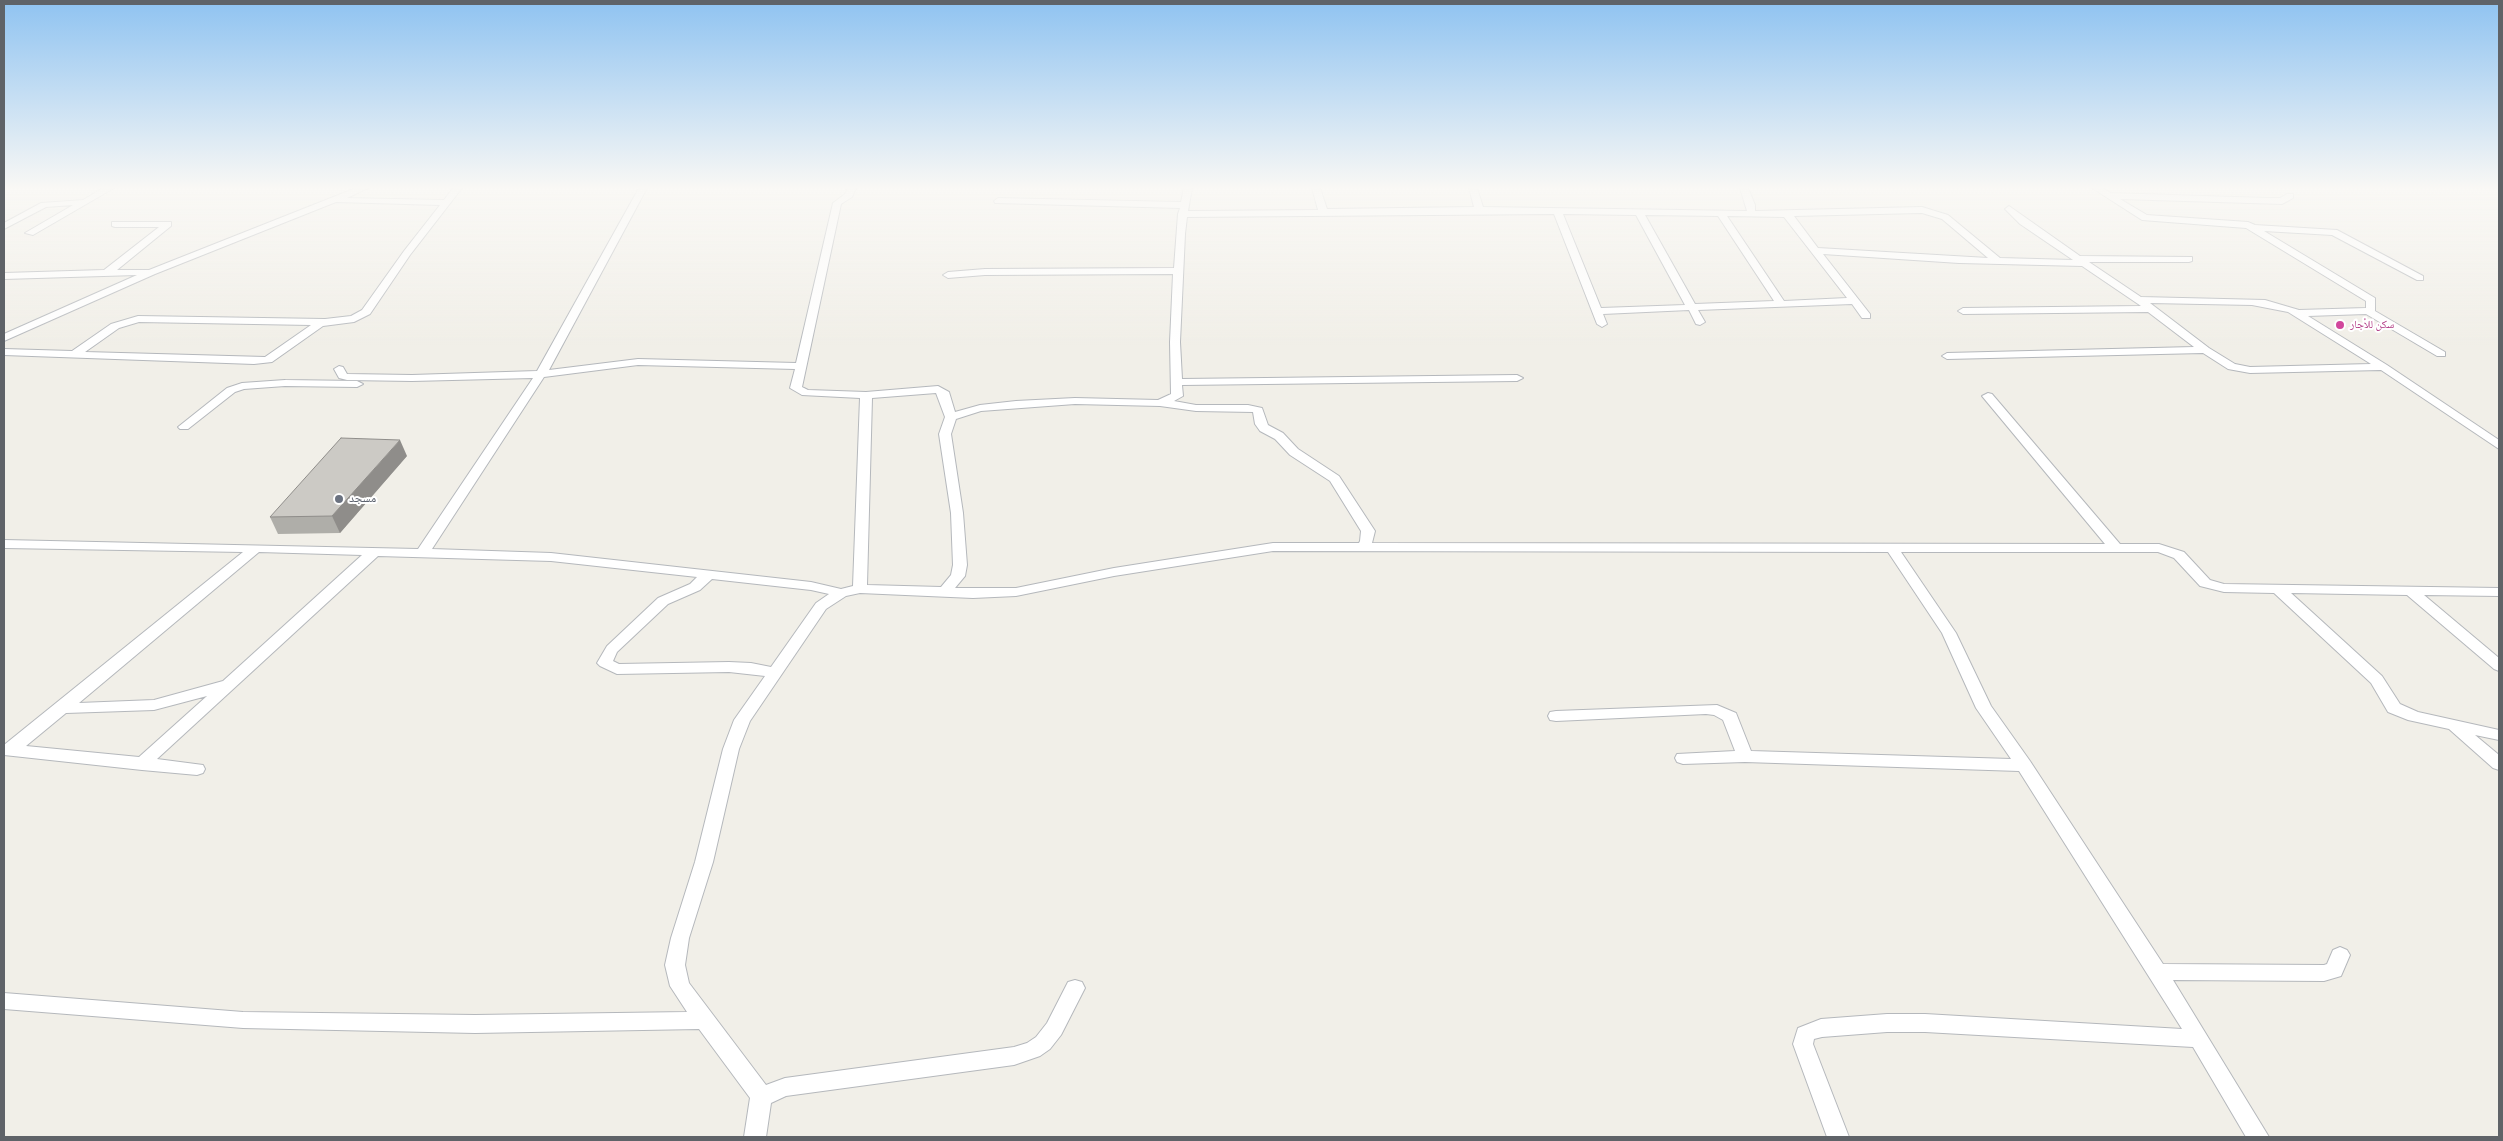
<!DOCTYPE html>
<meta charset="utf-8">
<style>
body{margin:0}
#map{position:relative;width:2503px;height:1141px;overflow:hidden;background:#f1efe8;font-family:Signika,sans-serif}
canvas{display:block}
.frame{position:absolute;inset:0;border:5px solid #5f6368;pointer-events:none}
</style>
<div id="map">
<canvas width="2503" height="1141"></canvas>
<div class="frame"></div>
</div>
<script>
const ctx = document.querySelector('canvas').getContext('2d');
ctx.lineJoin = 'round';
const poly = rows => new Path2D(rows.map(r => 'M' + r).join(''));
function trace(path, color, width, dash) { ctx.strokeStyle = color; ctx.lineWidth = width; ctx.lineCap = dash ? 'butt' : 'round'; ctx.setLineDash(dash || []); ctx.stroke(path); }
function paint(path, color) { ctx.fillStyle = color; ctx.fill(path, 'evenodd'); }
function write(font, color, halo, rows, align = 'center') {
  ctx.font = font + ' Signika,"Noto Naskh Arabic",sans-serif'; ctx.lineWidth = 4; ctx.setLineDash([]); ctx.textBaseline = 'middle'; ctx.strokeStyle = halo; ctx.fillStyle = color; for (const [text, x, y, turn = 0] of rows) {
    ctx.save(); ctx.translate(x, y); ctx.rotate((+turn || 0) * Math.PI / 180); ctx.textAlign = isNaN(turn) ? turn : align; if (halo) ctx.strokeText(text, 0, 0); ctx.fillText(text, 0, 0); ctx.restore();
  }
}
const minor = poly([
 [103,188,114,188,33,235,25,233,73,205,46,207,4,229,4,223,41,203,83,200,103,188],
 [356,188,368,188,347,198,444,200,453,188,462,188,410,255,370,314,354,322,323,326,272,362,254,364,4,355,4,349,72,351,111,324,138,316,325,319,351,316,362,310,404,251,440,205,336,202,155,274,4,341,4,334,137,275,4,279,4,273,104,270,159,227,115,227,112,226,112,222,171,222,171,226,117,270,149,270,356,188],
 [139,322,311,325,265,357,85,352,119,328,139,322],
 [639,188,647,188,549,370,638,359,796,363,833,203,845,194,848,188,856,188,852,197,841,204,802,387,808,390,866,392,938,386,949,392,955,412,980,405,1016,401,1075,398,1158,400,1171,394,1170,342,1173,274,985,275,948,278,943,275,948,272,985,269,1174,268,1178,214,1180,208,995,203,994,201,998,198,1181,202,1184,188,1192,188,1188,211,1318,210,1312,188,1320,188,1327,209,1474,207,1469,188,1477,188,1483,207,1747,211,1740,188,1748,188,1755,205,1755,211,1922,207,1948,215,2000,258,2073,260,2020,224,2005,209,2009,206,2080,256,2192,257,2192,261,2189,262,2089,262,2141,297,2265,300,2299,310,2366,308,2366,301,2246,228,2142,220,2092,188,2102,188,2111,193,2267,198,2280,198,2287,194,2293,194,2293,198,2282,204,2120,199,2147,215,2248,222,2255,225,2337,230,2423,276,2423,280,2417,280,2332,235,2264,231,2375,298,2375,311,2445,352,2445,356,2437,356,2366,314,2308,316,2387,365,2499,440,2499,449,2381,370,2250,373,2228,369,2203,353,1947,359,1942,356,1947,353,2194,347,2148,312,1963,314,1958,311,1963,308,2141,306,2082,266,1959,263,1823,254,1870,314,1870,318,1862,318,1852,304,1698,310,1705,322,1700,325,1696,324,1689,310,1603,314,1607,324,1602,327,1597,324,1554,214,1187,217,1185,234,1180,342,1182,379,1517,375,1523,378,1517,381,1182,385,1183,396,1174,401,1196,405,1248,405,1262,408,1268,425,1283,433,1298,449,1339,476,1375,531,1372,543,2105,544,1982,396,1988,393,1992,394,2120,544,2159,544,2184,552,2210,580,2224,584,2499,588,2499,596,2424,595,2499,658,2499,671,2494,669,2407,595,2291,593,2382,676,2400,704,2418,712,2499,730,2499,740,2475,735,2499,755,2499,770,2493,768,2449,729,2408,720,2388,712,2371,683,2274,593,2224,592,2200,586,2174,558,2158,552,1901,552,1956,633,1991,706,2030,761,2163,964,2324,965,2327,964,2333,950,2340,947,2347,950,2350,955,2341,976,2324,981,2173,980,2269,1137,2246,1137,2193,1047,1925,1032,1887,1032,1822,1037,1814,1039,1813,1044,1849,1137,1827,1137,1793,1044,1798,1028,1821,1019,1887,1014,1925,1014,2182,1029,2019,771,1745,762,1683,764,1677,762,1675,758,1677,754,1735,751,1723,720,1714,715,1706,714,1556,721,1550,720,1548,716,1550,712,1556,711,1717,705,1736,713,1751,751,2011,759,1976,708,1942,633,1888,552,1273,551,1114,576,1016,596,973,598,860,593,846,596,826,609,750,721,739,749,713,862,689,938,685,965,689,983,766,1085,785,1078,1014,1047,1027,1043,1036,1037,1047,1023,1068,982,1075,980,1082,982,1085,988,1061,1035,1050,1049,1040,1056,1014,1065,786,1096,771,1103,766,1137,744,1137,750,1098,699,1029,475,1033,243,1028,4,1009,4,993,243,1012,475,1015,687,1012,670,986,665,965,671,938,695,862,723,749,734,720,765,676,729,672,617,674,600,666,597,663,607,646,658,598,690,584,697,577,551,561,378,556,157,759,203,765,205,769,203,773,197,775,142,770,4,755,4,745,243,552,4,548,4,540,418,549,533,378,412,381,347,380,339,378,334,369,339,366,343,367,347,374,412,375,537,371,639,188],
 [1922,213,1942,219,1988,258,1818,248,1794,216,1922,213],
 [1563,214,1636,215,1685,305,1601,308,1563,214],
 [1645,215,1718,216,1774,301,1695,304,1645,215],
 [1727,216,1784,217,1847,298,1784,301,1727,216],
 [2150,303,2252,305,2288,312,2371,364,2250,367,2235,364,2209,348,2150,303],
 [638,365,795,369,790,388,802,395,860,398,853,586,841,589,811,582,551,553,432,549,544,377,638,365],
 [936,393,945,417,939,434,951,513,953,565,951,575,941,587,867,585,872,398,936,393],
 [1075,404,1160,406,1196,411,1253,412,1255,424,1260,431,1275,439,1290,455,1330,481,1361,531,1360,541,1359,543,1273,543,1114,568,1016,588,955,588,965,576,967,565,963,513,951,434,956,419,981,411,1075,404],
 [259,552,362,555,223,681,154,700,79,703,259,552],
 [712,579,811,590,829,594,816,603,771,667,751,663,729,662,619,664,613,661,617,652,668,604,700,590,712,579],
 [207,696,139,757,26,746,66,713,154,710,207,696],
 [285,380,357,381,363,384,357,387,285,386,244,389,235,392,188,429,180,429,178,427,227,388,242,383,285,380]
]);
trace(minor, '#b5b8bc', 2);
paint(minor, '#fff');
paint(poly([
 [407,456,340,533,278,534,270,517]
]), '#afaea9');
paint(poly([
 [400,440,407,456,340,533,332,516]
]), '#8f8d8a');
const building = poly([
 [341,438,400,440,332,516,270,517,341,438]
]);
paint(building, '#cccac5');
trace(building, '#8f8d8a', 1);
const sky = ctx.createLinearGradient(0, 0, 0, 348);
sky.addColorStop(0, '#8fc3f1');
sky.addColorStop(0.54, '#f9f8f5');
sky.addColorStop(1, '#f9f8f500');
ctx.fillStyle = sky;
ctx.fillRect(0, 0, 2503, 348);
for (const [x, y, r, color] of [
 [2340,325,5,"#d1479c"],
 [339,499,5,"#6b7280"]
]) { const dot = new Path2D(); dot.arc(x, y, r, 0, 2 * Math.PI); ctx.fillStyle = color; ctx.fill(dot); trace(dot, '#fff', 2); }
write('11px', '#b23c85', '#fff', [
 ["سكن للأجار",2350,325]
], 'left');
write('12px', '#5b616d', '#fff', [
 ["مسجد",349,499]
], 'left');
</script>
